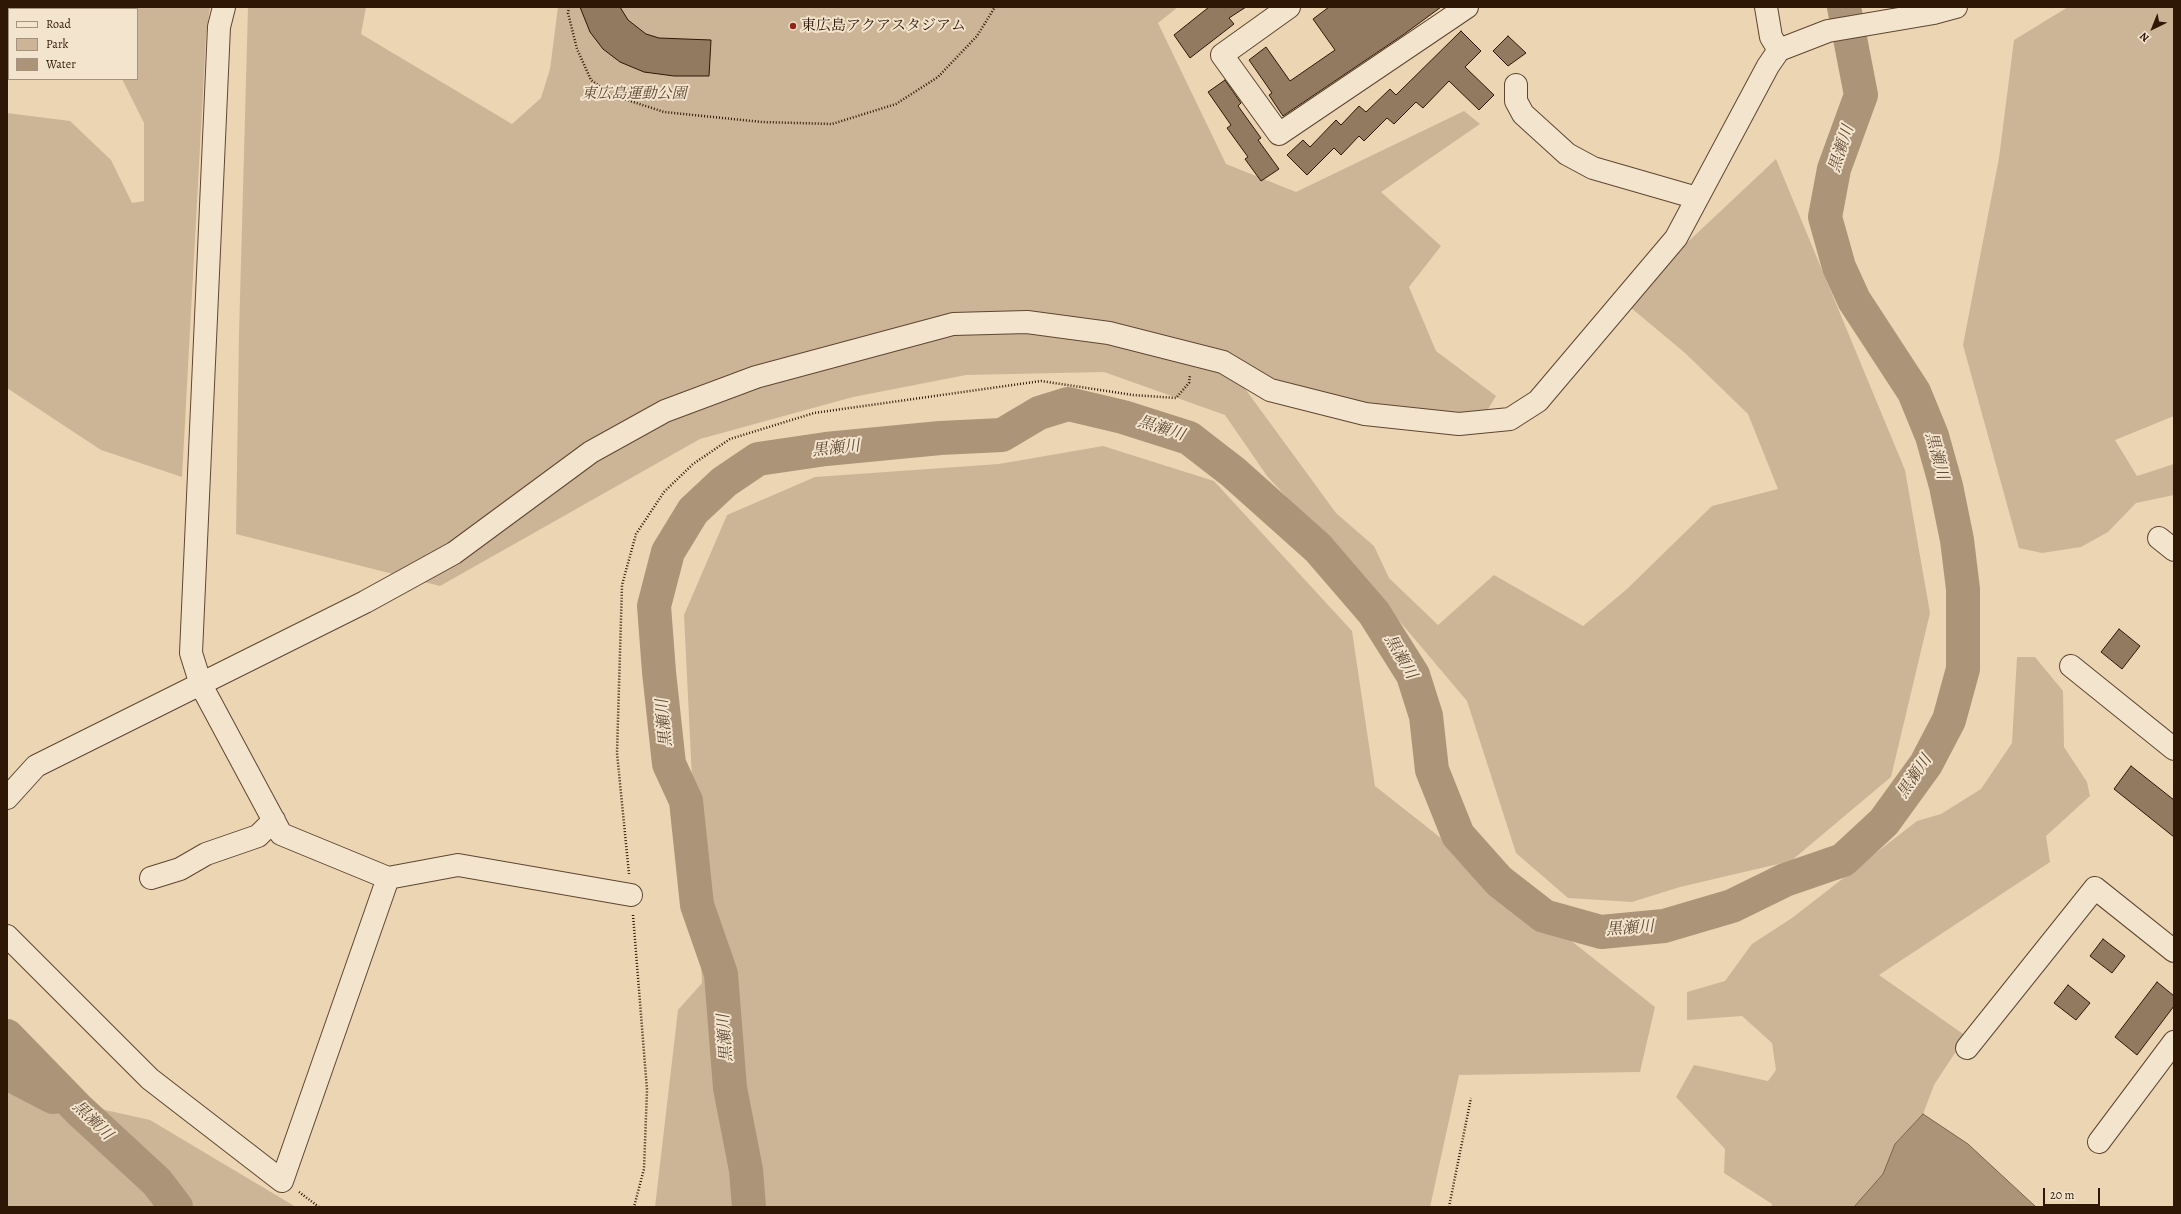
<!DOCTYPE html>
<meta charset="utf-8">
<style>
body{margin:0}
#map{position:relative;width:2181px;height:1214px;overflow:hidden;background:#ecd5b3;font-family:Alegreya,serif}
canvas{display:block}
.frame{position:absolute;inset:0;border:8px solid #2f1706;pointer-events:none}
.legend{position:absolute;left:8px;top:8px;width:130px;height:72px;box-sizing:border-box;background:#f3e4ce;border:1px solid #a5927e;margin:0;padding:5px 7px;list-style:none;font-size:12px;color:#2f1706}
.legend li{display:flex;align-items:center;gap:8px;height:20px}
.legend b{width:20px;border:1px solid #a5927e}
.north{position:absolute;left:2133px;top:8px;width:40px;height:40px;-webkit-text-stroke:3px #f3e4ce;paint-order:stroke;rotate:223deg;font-size:11px;font-weight:700;line-height:16px;text-align:center;color:#2f1706}
.north::after{content:'';display:block;margin:auto;width:14px;height:18px;background:#2f1706;clip-path:polygon(50% 0,100% 100%,50% 72%,0 100%)}
.scale{position:absolute;left:2043px;top:1188px;width:57px;height:18px;box-sizing:border-box;border:2px solid #2f1706;border-top:0;padding-left:5px;font-size:12px;line-height:14px;white-space:nowrap;color:#2f1706;-webkit-text-stroke:3px #f3e4ce;paint-order:stroke}
</style>
<div id="map">
<canvas width="2181" height="1214"></canvas>
<div class="frame"></div>
<ul class="legend">
<li><b style="height:5px;background:#f3e4ce"></b>Road</li>
<li><b style="height:11px;background:#ccb596"></b>Park</li>
<li><b style="height:11px;background:#ac9478"></b>Water</li>
</ul>
<div class="north">N</div>
<div class="scale">20 m</div>
</div>
<script>
const ctx = document.querySelector('canvas').getContext('2d');
ctx.lineJoin = 'round';
function paint(path, color) { ctx.fillStyle = color; ctx.fill(path, 'evenodd'); }
const poly = rows => new Path2D(rows.map(r => 'M' + r).join(''));
function trace(path, color, width, dash) { ctx.strokeStyle = color; ctx.lineWidth = width; ctx.lineCap = dash ? 'butt' : 'round'; ctx.setLineDash(dash || []); ctx.stroke(path); }
function write(font, color, halo, rows, align = 'center') {
  ctx.font = font + ' Alegreya,"Noto Serif JP",serif'; ctx.lineWidth = 4; ctx.setLineDash([]); ctx.textBaseline = 'middle'; ctx.strokeStyle = halo; ctx.fillStyle = color; for (const [text, x, y, turn = 0] of rows) {
    ctx.save(); ctx.translate(x, y); ctx.rotate((+turn || 0) * Math.PI / 180); ctx.textAlign = isNaN(turn) ? turn : align; if (halo) ctx.strokeText(text, 0, 0); ctx.fillText(text, 0, 0); ctx.restore();
  }
}
paint(poly([
 [103,7,210,7,206,37,182,477,101,450,7,388,7,113,70,121,111,160,132,203,144,201,144,123,122,79,137,79,137,9,103,9],
 [248,7,366,7,361,34,512,124,541,98,550,69,558,7,1178,7,1158,23,1226,164,1296,192,1464,111,1480,124,1381,192,1441,246,1409,287,1436,351,1496,396,1473,434,1320,412,1243,386,1336,513,1374,546,1389,578,1438,625,1494,575,1583,626,1627,589,1712,506,1778,489,1748,414,1685,353,1624,302,1776,159,1905,470,1930,613,1891,777,1791,861,1680,887,1632,902,1568,898,1516,853,1467,701,1380,598,1267,476,1225,415,1104,372,966,375,853,397,700,439,440,586,236,534,239,334],
 [2068,7,2174,7,2174,416,2115,440,2137,476,2174,464,2174,495,2136,503,2108,532,2081,547,2042,553,2019,548,1963,345,1999,158,2014,40],
 [1103,446,1214,481,1352,631,1375,786,1655,1007,1640,1072,1459,1075,1430,1207,655,1207,678,1010,702,983,684,615,727,515,815,477,999,464],
 [2017,657,2035,657,2063,691,2064,747,2087,782,2090,796,2046,836,2050,862,1879,975,1966,1036,1934,1085,1923,1114,1895,1144,1883,1174,1854,1207,1771,1207,1772,1204,1724,1173,1725,1149,1676,1097,1694,1065,1768,1081,1776,1070,1772,1043,1742,1016,1687,1020,1687,992,1725,981,1752,944,1792,918,1917,821,1941,814,1981,789,2012,743],
 [7,1088,150,1120,296,1207,7,1207]
]), '#ccb596');
const water = poly([
 [1923,1114,1968,1144,2036,1207,1854,1207,1883,1174,1895,1144,1923,1114]
]);
paint(water, '#ac9478');
trace(water, '#7a624a', 1);
trace(poly([
 [7,1036,79,1110,157,1182,176,1207],
 [7,1073,53,1097],
 [749,1207,746,1170,730,1088,721,974,697,905,686,801,669,764,659,672,654,606,668,552,693,511,724,482,758,459,826,449,940,438,1002,435,1039,413,1068,404,1123,417,1189,438,1233,472,1318,548,1374,613,1413,675,1426,716,1432,770,1458,835,1499,881,1544,916,1601,932,1664,926,1732,906,1785,880,1843,860,1884,822,1926,764,1949,720,1963,669,1963,589,1957,540,1946,486,1932,436,1914,392,1854,300,1839,267,1825,217,1834,169,1861,95,1844,7]
]), '#ac9478', 34);
const building = poly([
 [580,7,620,7,628,20,646,34,659,38,711,40,709,76,674,76,644,72,620,62,603,49,590,32,580,7],
 [1209,7,1246,7,1229,18,1234,24,1190,58,1174,35,1209,7],
 [1329,7,1441,7,1403,35,1283,116,1269,95,1272,93,1249,60,1266,47,1290,81,1335,50,1313,19,1329,7],
 [1461,31,1481,51,1465,67,1494,95,1479,110,1449,81,1423,108,1416,102,1394,124,1387,118,1364,141,1359,136,1341,155,1334,148,1307,175,1287,155,1303,140,1310,147,1336,120,1341,125,1359,106,1366,112,1390,89,1396,95,1461,31],
 [1508,36,1526,53,1508,66,1493,51,1508,36],
 [1225,80,1241,103,1238,106,1261,138,1258,140,1279,169,1261,181,1245,159,1248,157,1227,128,1231,125,1208,92,1225,80],
 [2119,629,2140,646,2122,669,2101,652,2119,629],
 [2131,766,2174,800,2174,837,2114,789,2131,766],
 [2103,939,2125,956,2112,973,2090,956,2103,939],
 [2157,982,2174,996,2174,1006,2137,1055,2115,1037,2157,982],
 [2068,985,2090,1003,2076,1020,2054,1003,2068,985]
]);
paint(building, '#917a60');
trace(building, '#2f1706', 1);
const minor = poly([
 [224,7,219,27,191,653,201,685,281,834,388,878,458,865,631,895],
 [1289,7,1222,55,1279,134,1467,7],
 [1766,7,1771,37,1779,50],
 [1516,85,1516,101,1523,114,1567,154,1593,168,1697,198],
 [2159,538,2174,550],
 [2071,666,2174,749],
 [7,798,36,766,365,602,454,553,591,452,665,411,756,377,953,324,1027,322,1109,333,1223,362,1270,390,1365,414,1459,424,1510,419,1538,401,1676,238,1768,66,1779,50,1828,31,1934,13,1956,7],
 [151,878,180,869,206,854,258,836,274,820],
 [7,936,150,1079,282,1181,388,878],
 [1967,1048,2095,888,2174,951],
 [2099,1142,2174,1042]
]);
trace(minor, '#5e4631', 24);
trace(poly([
 [569,7,568,13,577,49,591,80,612,95,664,112,762,122,832,124,896,104,938,77,977,36,995,7],
 [629,874,617,753,622,585,636,534,664,492,693,464,730,439,814,413,1041,381,1133,395,1176,398,1189,383,1190,375],
 [633,915,647,1090,644,1169,634,1207],
 [299,1192,319,1207],
 [1449,1207,1471,1098]
]), '#2f1706', 2.5, [1, 2]);
trace(minor, '#f3e4ce', 22);
for (const [x, y, r, color] of [
 [793,26,4,"#8f2418"]
]) { const dot = new Path2D(); dot.arc(x, y, r, 0, 2 * Math.PI); ctx.fillStyle = color; ctx.fill(dot); trace(dot, '#f3e4ce', 1.5); }
write('15px', '#2f1706', '#f3e4ce', [
 ["東広島アクアスタジアム",801,26]
], 'left');
write('italic 15px', '#5e4631', '#f3e4ce', [
 ["東広島運動公園",634,94]
]);
write('italic 16px', '#614934', '#f3e4ce', [
 ["黒瀬川",1842,149,-72],
 ["黒瀬川",1161,429,18],
 ["黒瀬川",836,449,-6],
 ["黒瀬川",1936,456,75],
 ["黒瀬川",1400,657,60],
 ["黒瀬川",665,723,-95],
 ["黒瀬川",1915,777,-56],
 ["黒瀬川",1630,929,-4],
 ["黒瀬川",726,1038,-94],
 ["黒瀬川",92,1121,44]
]);
</script>
